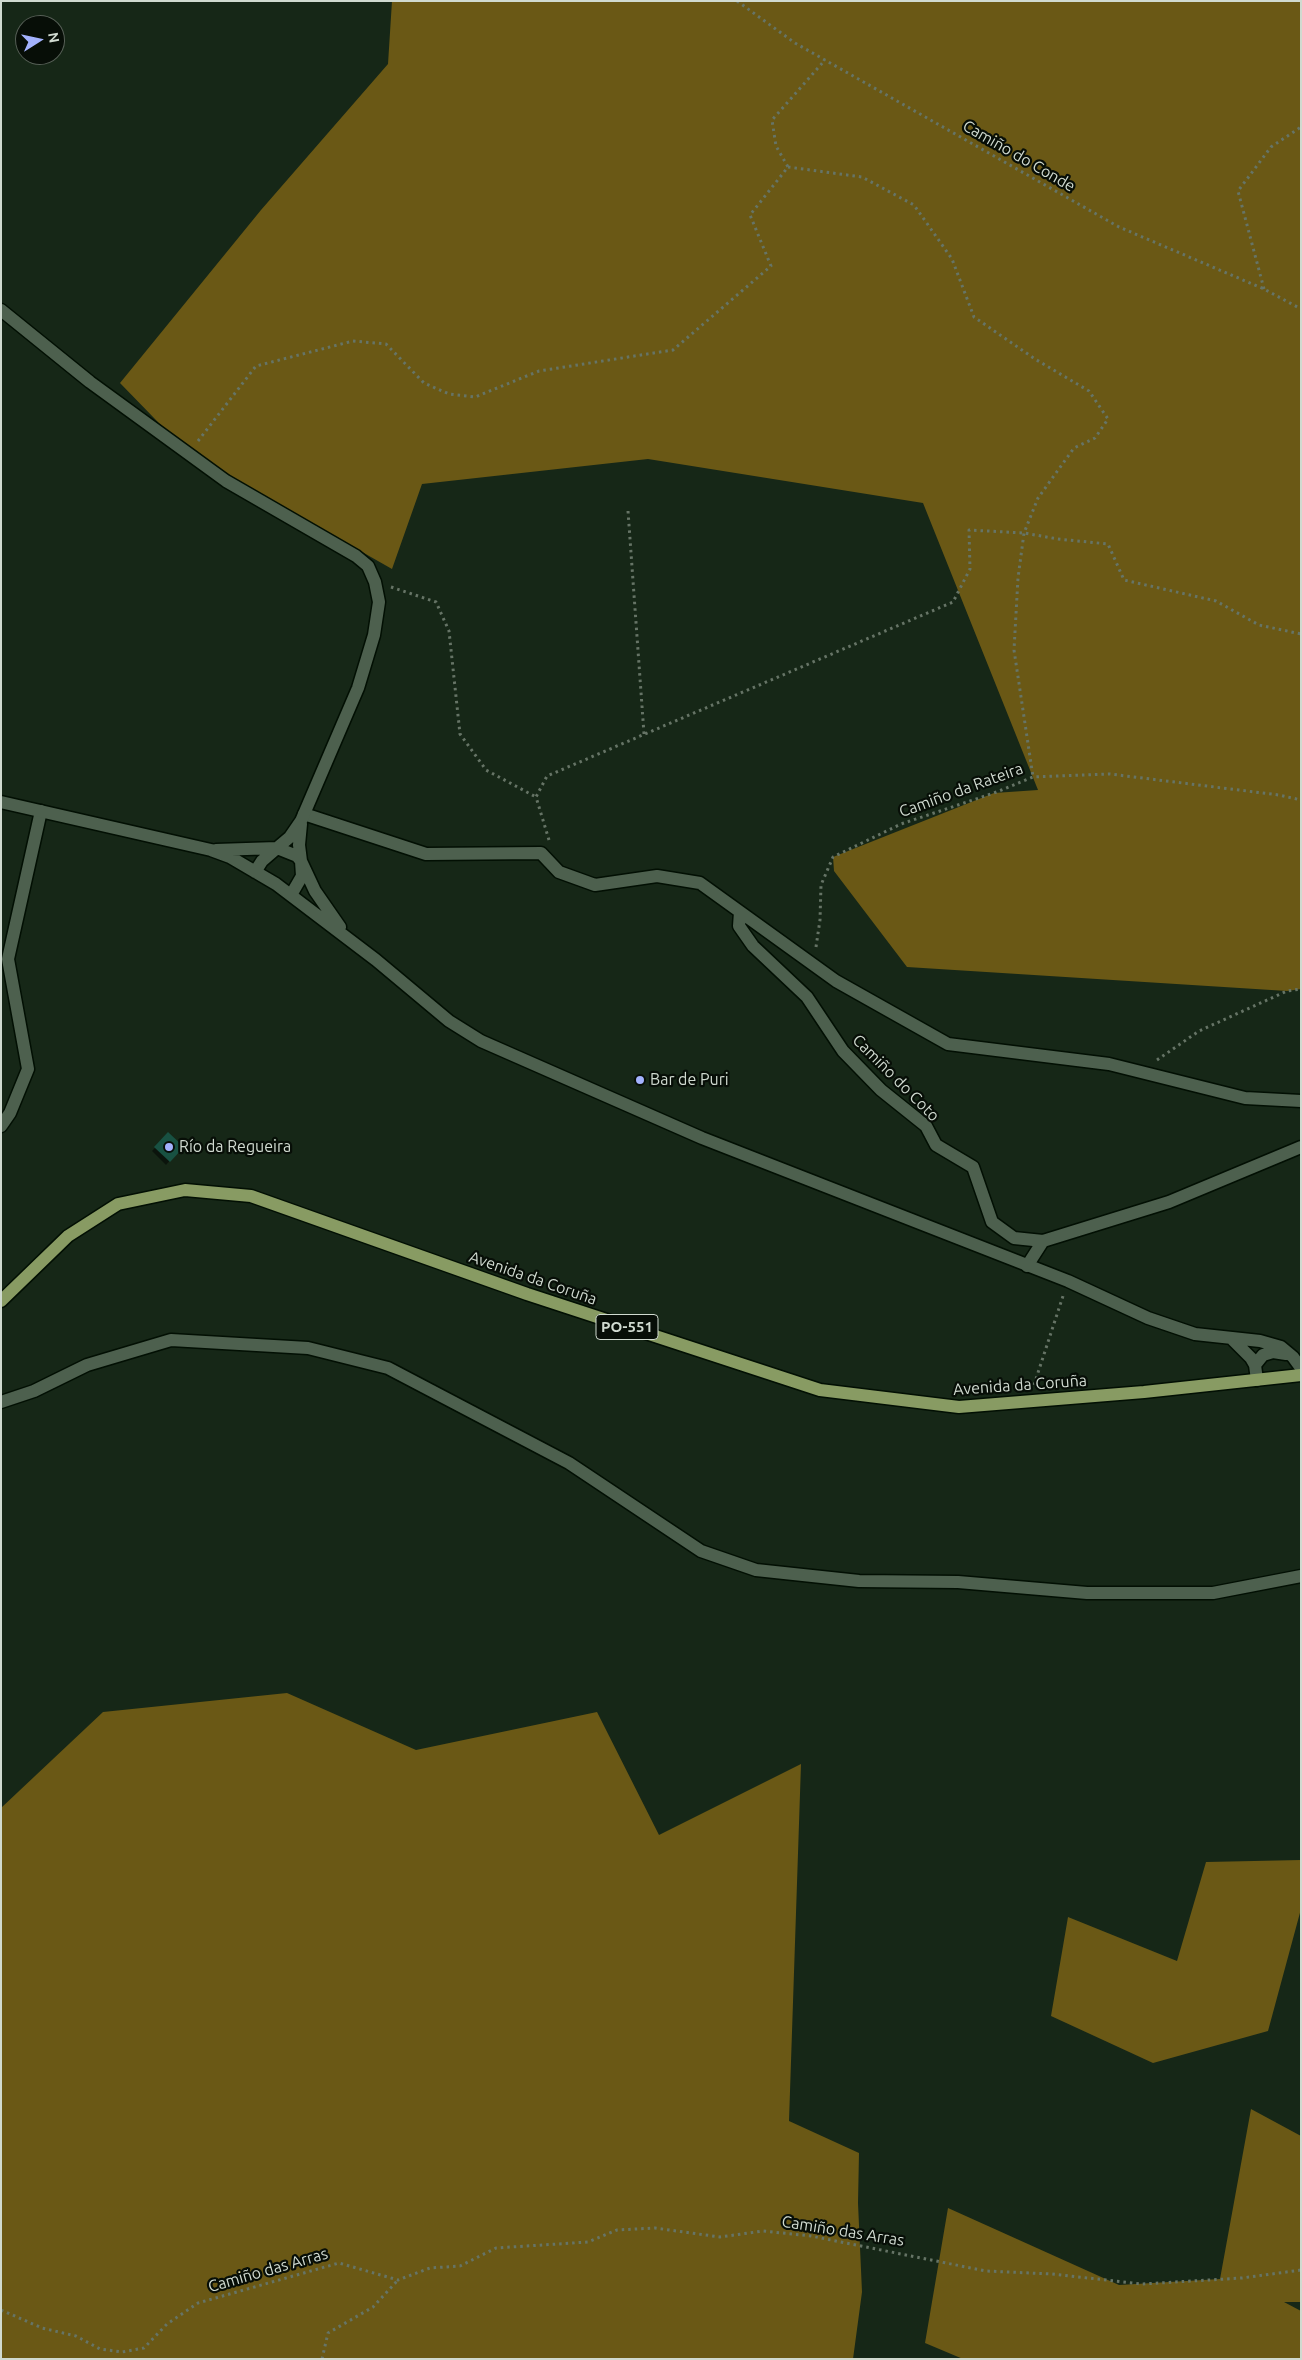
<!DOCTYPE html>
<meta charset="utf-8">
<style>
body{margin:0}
#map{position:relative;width:1302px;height:2360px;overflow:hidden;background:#162717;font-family:Ubuntu,sans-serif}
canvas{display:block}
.frame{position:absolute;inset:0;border:2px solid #d0dad0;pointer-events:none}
.north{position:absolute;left:15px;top:15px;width:50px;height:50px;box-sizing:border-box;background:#070e07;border:1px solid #576057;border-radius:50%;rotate:80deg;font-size:14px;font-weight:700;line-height:20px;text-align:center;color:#d0dad0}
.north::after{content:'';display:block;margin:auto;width:18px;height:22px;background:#a3b2fd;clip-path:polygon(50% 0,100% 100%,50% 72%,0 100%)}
</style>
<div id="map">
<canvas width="1302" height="2360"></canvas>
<div class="frame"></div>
<div class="north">N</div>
</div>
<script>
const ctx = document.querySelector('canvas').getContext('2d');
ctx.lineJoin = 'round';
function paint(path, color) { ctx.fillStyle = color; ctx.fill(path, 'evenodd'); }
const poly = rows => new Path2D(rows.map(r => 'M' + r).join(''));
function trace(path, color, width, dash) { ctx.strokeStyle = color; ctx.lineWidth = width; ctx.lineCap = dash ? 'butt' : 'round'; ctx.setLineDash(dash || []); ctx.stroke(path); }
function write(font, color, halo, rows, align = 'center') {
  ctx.font = font + ' Ubuntu,sans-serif'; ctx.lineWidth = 4.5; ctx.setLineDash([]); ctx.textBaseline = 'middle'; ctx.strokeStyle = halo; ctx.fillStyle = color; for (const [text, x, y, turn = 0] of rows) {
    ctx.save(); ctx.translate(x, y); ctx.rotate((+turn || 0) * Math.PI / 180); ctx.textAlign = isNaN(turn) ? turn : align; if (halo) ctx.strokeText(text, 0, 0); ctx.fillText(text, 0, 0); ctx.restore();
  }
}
paint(poly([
 [392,1,1301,1,1301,989,1287,991,907,967,834,871,833,857,994,793,1038,790,923,503,648,459,422,484,392,569,188,453,120,383,261,210,388,64],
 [287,1693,416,1750,597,1712,659,1835,801,1764,789,2121,859,2153,858,2203,862,2292,853,2359,1,2359,1,1808,103,1712],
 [1301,1860,1301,1909,1268,2031,1153,2063,1051,2016,1068,1917,1177,1961,1206,1862],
 [1251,2109,1301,2136,1301,2302,1284,2302,1301,2311,1301,2359,963,2359,925,2343,948,2208,1119,2285,1220,2279]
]), '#6a5815');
paint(poly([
 [168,1134,182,1147,166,1165,152,1151]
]), '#0007');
paint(poly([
 [168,1132,184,1147,170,1162,154,1147]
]), '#185142');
const minor = poly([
 [304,814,426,854,541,853,559,872,595,885,657,876,700,883,836,981,948,1044,1109,1064,1245,1098,1301,1101],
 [740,912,739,926,753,946,807,997,843,1051,881,1090,926,1126,936,1145,973,1167,992,1222,1014,1238,1043,1241],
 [1,1126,10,1113,28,1069,8,959,41,811],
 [1027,1266,1043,1241,1169,1202,1301,1147],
 [1,1402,34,1391,87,1365,171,1340,308,1348,388,1368,569,1463,701,1551,756,1570,859,1581,958,1582,1087,1593,1213,1593,1301,1576]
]);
const tertiary = poly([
 [1,310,90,382,226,481,356,556,368,566,375,582,379,602,374,635,358,688,301,821,290,837,277,848,216,850],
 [1,802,211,850,230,857,276,884,376,960,449,1021,481,1041,702,1138,1068,1281,1148,1318,1195,1334,1260,1341,1281,1347,1293,1357,1301,1368],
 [301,824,299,845,301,861,315,891,340,927],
 [255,872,262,861,277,848,297,856,301,861,302,876,291,895],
 [1231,1338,1251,1358,1255,1365,1257,1380],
 [1255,1365,1263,1355,1273,1352,1286,1354]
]);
const primary = poly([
 [1,1301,68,1236,118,1204,185,1190,251,1196,527,1294,820,1390,959,1407,1144,1392,1301,1375]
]);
trace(minor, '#020f03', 15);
trace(tertiary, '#020f03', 15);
trace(primary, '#020f03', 15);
trace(poly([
 [737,1,795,43,1119,227,1264,289,1301,309],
 [788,167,862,177,914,205,952,259,974,317,1035,359,1089,391,1108,419,1095,438,1074,448,1038,498,1024,533,1018,578,1014,650,1033,777],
 [1264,289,1238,191,1271,147,1301,127],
 [198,441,256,366,353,341,386,344,424,383,449,394,475,397,539,371,673,350,771,266,750,215,788,167,776,146,772,120,825,60],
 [628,511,644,734],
 [391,587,436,602,449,631,460,734,486,770,536,797],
 [549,840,536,797,547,776,953,602,970,569,969,530,1024,533,1058,539,1108,544,1124,580,1216,601,1259,625,1301,634],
 [816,947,820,920,821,885,833,857,901,824,994,793,1033,777,1110,774,1279,795,1301,800],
 [1157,1060,1199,1031,1287,991,1301,989],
 [1034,1385,1063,1296],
 [1,2310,42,2328,76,2336,100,2349,122,2352,144,2348,167,2324,198,2303,339,2263,398,2280,430,2268,460,2266,496,2248,588,2242,617,2230,655,2228,720,2237,763,2231,811,2236,986,2271,1052,2274,1142,2284,1242,2278,1301,2270],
 [322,2359,328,2333,373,2307,398,2280]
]), '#667466', 3, [2.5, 4]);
trace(minor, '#4d604e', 12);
trace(tertiary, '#4d604e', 12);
trace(primary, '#889b63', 12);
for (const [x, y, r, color] of [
 [640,1080,5,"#a3b2fd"],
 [169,1147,5,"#a3b2fd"]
]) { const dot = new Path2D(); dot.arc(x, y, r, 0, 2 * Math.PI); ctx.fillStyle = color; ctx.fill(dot); trace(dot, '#070e07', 2); }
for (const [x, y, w] of [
 [627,1327,62]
]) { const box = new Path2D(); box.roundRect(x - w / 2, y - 12.5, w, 25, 4); ctx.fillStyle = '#070e07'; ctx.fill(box); trace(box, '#d0dad0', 1); }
write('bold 15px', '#d0dad0', null, [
 ["PO-551",627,1327]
]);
write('16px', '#d0dad0', '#070e07', [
 ["Camiño do Conde",1019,156,30],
 ["Camiño da Rateira",961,790,-20],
 ["Camiño do Coto",896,1078,45],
 ["Avenida da Coruña",533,1278,19],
 ["Avenida da Coruña",1020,1385,-4],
 ["Camiño das Arras",843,2231,9],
 ["Camiño das Arras",268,2270,-16]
]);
write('16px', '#d0dad0', '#070e07', [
 ["Bar de Puri",650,1080],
 ["Río da Regueira",179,1147]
], 'left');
</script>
